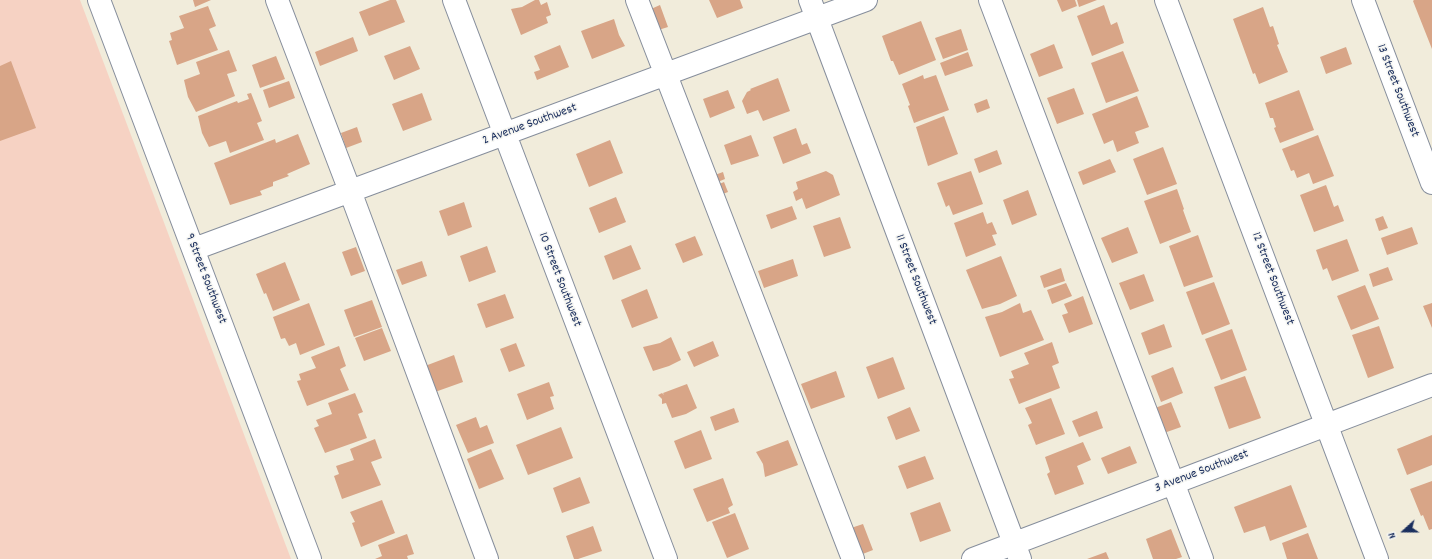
<!DOCTYPE html>
<style>
body{margin:0}
#map{position:relative;width:1432px;height:559px;overflow:hidden;background:#f1ecdb;font-family:Dekko,sans-serif}
canvas{display:block}
.north{position:absolute;left:1384px;top:511px;width:40px;height:40px;-webkit-text-stroke:3px #f6f6f2;paint-order:stroke;rotate:249deg;font-size:11px;font-weight:700;line-height:16px;text-align:center;color:#1b2f5e}
.north::after{content:'';display:block;margin:auto;width:14px;height:18px;background:#1b2f5e;clip-path:polygon(50% 0,100% 100%,50% 72%,0 100%)}
</style>
<div id="map">
<canvas width="1432" height="559"></canvas>
<div class="north">N</div>
</div>
<script>
const ctx = document.querySelector('canvas').getContext('2d');
ctx.lineJoin = 'round';
function paint(path, color) { ctx.fillStyle = color; ctx.fill(path, 'evenodd'); }
const poly = rows => new Path2D(rows.map(r => 'M' + r).join(''));
function trace(path, color, width, dash) { ctx.strokeStyle = color; ctx.lineWidth = width; ctx.lineCap = dash ? 'butt' : 'round'; ctx.setLineDash(dash || []); ctx.stroke(path); }
function write(font, color, halo, rows, align = 'center') {
  ctx.font = font + ' Dekko,sans-serif'; ctx.lineWidth = 3; ctx.setLineDash([]); ctx.textBaseline = 'middle'; ctx.strokeStyle = halo; ctx.fillStyle = color; for (const [text, x, y, turn = 0] of rows) {
    ctx.save(); ctx.translate(x, y); ctx.rotate((+turn || 0) * Math.PI / 180); ctx.textAlign = isNaN(turn) ? turn : align; if (halo) ctx.strokeText(text, 0, 0); ctx.fillText(text, 0, 0); ctx.restore();
  }
}
paint(poly([
 [0,0,80,0,291,559,0,559]
]), '#f6d2c3');
paint(poly([
 [193,0,211,0,195,7],
 [390,0,396,0,405,22,369,36,359,12],
 [535,0,539,0,541,5,547,2,551,15,546,17,548,23,521,35,511,9,522,7],
 [709,0,740,0,743,8,717,18],
 [1057,0,1075,0,1077,6,1062,12],
 [1077,0,1097,0,1079,7],
 [1414,0,1432,0,1432,49,1413,1],
 [660,5,668,27,652,32,651,9],
 [1104,5,1111,25,1117,22,1124,43,1092,56,1077,16],
 [208,6,216,26,209,29,218,50,177,65,169,41,172,40,170,33,184,28,179,16],
 [1263,7,1270,27,1273,26,1279,44,1277,45,1288,72,1259,84,1255,73,1253,74,1233,19],
 [614,19,619,35,625,46,592,59,581,31],
 [921,21,936,60,899,75,893,61,891,61,882,36],
 [961,29,968,50,943,59,935,38],
 [353,37,358,51,320,66,315,52],
 [1054,44,1063,68,1039,77,1030,54],
 [560,45,569,67,537,80,534,72,540,70,534,56],
 [410,46,420,69,394,80,384,56],
 [1346,47,1352,64,1326,74,1320,57],
 [229,50,237,71,227,74,235,96,196,112,188,97,184,80,200,74,196,62],
 [1123,51,1139,91,1106,103,1091,63],
 [968,52,973,66,945,76,940,63],
 [276,56,285,79,260,88,252,65],
 [11,61,36,128,0,141,0,66],
 [923,75,924,79,936,75,949,110,914,123,908,106,910,105,902,84],
 [778,78,790,111,763,121,758,110,747,114,742,101,747,92,751,90,750,89],
 [289,81,295,98,269,108,263,90],
 [1074,88,1084,114,1057,124,1047,98],
 [728,90,735,108,710,118,703,99],
 [1299,90,1314,130,1280,143,1274,128,1276,127,1273,118,1270,118,1265,103],
 [251,93,262,121,257,123,264,140,230,153,226,141,209,147,202,133,198,116,237,101,238,103,249,99,247,94],
 [422,93,432,120,403,131,392,104],
 [1137,96,1149,127,1135,132,1139,143,1117,152,1113,140,1104,144,1092,114],
 [987,99,990,108,977,113,974,104],
 [944,116,958,154,928,166,916,127],
 [357,127,362,142,346,148,341,133],
 [796,128,802,145,807,143,811,153,783,164,773,137],
 [298,134,310,164,287,174,289,176,273,182,273,186,260,191,262,195,230,205,214,163,275,139,276,143],
 [751,135,759,156,731,165,724,145],
 [1318,135,1334,176,1313,184,1309,173,1297,178,1294,170,1291,171,1282,149],
 [610,140,623,173,589,187,576,154],
 [1163,147,1177,184,1147,195,1133,159],
 [997,150,1002,164,979,173,974,159],
 [1110,159,1116,172,1083,185,1078,172],
 [826,171,833,175,840,195,806,209,802,198,796,201,793,192,798,189,796,182],
 [971,171,983,204,953,215,949,205,946,207,937,183],
 [723,172,725,179,715,183,712,176],
 [724,182,728,192,720,195,717,185],
 [1326,185,1334,207,1338,205,1344,221,1314,232,1300,195],
 [1177,189,1184,209,1183,210,1191,232,1160,244,1144,201],
 [1028,190,1037,215,1012,225,1003,200],
 [616,197,626,222,599,233,589,208],
 [464,202,472,227,448,236,439,211],
 [792,206,797,219,771,229,766,215],
 [983,212,987,224,992,222,997,234,992,235,996,245,966,257,954,223],
 [1383,216,1388,228,1379,231,1375,219],
 [840,217,851,248,824,257,813,226],
 [1128,227,1138,253,1112,263,1101,238],
 [1412,227,1418,244,1387,255,1381,238],
 [1198,235,1213,277,1184,287,1169,246],
 [695,236,703,255,683,263,675,244],
 [1347,239,1359,271,1332,281,1327,268,1323,270,1316,250],
 [631,245,641,269,613,280,604,256],
 [487,246,496,272,469,282,460,256],
 [356,247,365,271,351,276,342,252],
 [1001,256,1017,296,1000,304,982,309,966,270],
 [793,259,798,276,764,288,758,271],
 [422,261,427,276,402,285,396,270],
 [285,262,300,300,273,311,266,293,264,294,256,274],
 [1388,267,1393,280,1373,287,1369,274],
 [1061,268,1065,281,1044,288,1040,276],
 [1144,274,1154,301,1130,310,1119,283],
 [1214,282,1230,324,1202,335,1186,292],
 [1066,283,1072,296,1052,304,1047,290],
 [1365,285,1379,319,1351,330,1337,296],
 [647,289,658,318,632,328,621,300],
 [505,294,514,318,486,328,477,304],
 [1083,296,1093,324,1069,333,1062,315,1068,313,1064,304],
 [372,300,382,327,354,337,344,310],
 [309,303,325,345,300,355,296,343,289,346,285,338,281,339,273,317],
 [1020,303,1023,313,1031,310,1044,340,1000,357,985,317,1002,312],
 [1432,303,1432,328,1423,306],
 [1164,324,1172,347,1149,355,1141,333],
 [1379,326,1394,368,1368,378,1352,335],
 [382,328,391,351,364,361,355,338],
 [1232,329,1247,370,1221,380,1205,339],
 [671,337,681,360,669,366,653,371,643,347,660,343],
 [713,341,719,356,694,367,687,352],
 [1052,342,1059,363,1052,366,1060,388,1019,404,1009,379,1014,378,1011,371,1029,364,1024,353],
 [516,343,525,366,509,372,500,349],
 [339,346,346,366,340,369,349,390,307,406,297,381,301,380,299,374,316,368,311,357],
 [454,355,463,382,435,392,425,366],
 [893,357,905,389,878,399,866,367],
 [1173,367,1183,393,1161,402,1151,376],
 [836,371,845,397,811,409,801,384],
 [1245,376,1261,418,1229,429,1214,387],
 [549,382,554,396,550,397,554,409,527,420,517,394],
 [687,384,697,408,686,414,672,418,666,403,662,404,662,399,658,395,662,393,664,395,663,393],
 [355,393,363,412,358,414,367,438,325,453,314,428,319,426,316,420,332,414,328,403],
 [1051,398,1065,434,1036,445,1028,425,1032,423,1025,408],
 [1171,402,1181,427,1164,433,1155,408],
 [910,407,920,431,896,440,887,417],
 [734,408,739,422,715,431,710,417],
 [1097,411,1103,428,1079,437,1072,421],
 [476,417,480,428,487,425,494,443,468,453,456,425],
 [561,427,573,458,528,475,516,445],
 [701,430,712,459,685,469,674,441],
 [1432,435,1432,465,1407,475,1397,449],
 [375,439,382,458,371,462,381,485,342,499,334,476,339,474,336,466,354,460,350,449],
 [788,440,798,465,765,477,763,464,756,452],
 [1083,442,1091,460,1077,466,1084,484,1055,495,1047,474,1050,472,1045,457],
 [1130,446,1137,463,1108,474,1101,458],
 [491,449,504,479,479,489,467,459],
 [925,456,934,479,907,489,898,466],
 [580,477,590,503,562,513,553,488],
 [723,478,733,505,728,508,730,513,707,522,693,489],
 [1432,481,1432,529,1429,530,1423,515,1421,516,1410,489],
 [1291,485,1307,527,1270,541,1265,526,1244,533,1234,507],
 [382,500,395,533,361,547,352,523,355,522,350,512],
 [940,502,951,531,920,542,910,513],
 [735,513,749,549,727,558,712,522],
 [863,524,873,550,855,557,845,530],
 [593,526,602,551,578,559,574,559,566,536],
 [1171,529,1182,557,1176,559,1153,559,1146,539],
 [1308,533,1318,559,1287,559,1282,543],
 [407,534,414,554,407,556,408,559,375,559,382,556,378,545],
 [1106,552,1109,559,1087,559]
]), '#d8a587');
const minor = poly([
 [99,0,310,559],
 [277,0,350,191,487,559],
 [454,0,666,559],
 [637,0,853,559],
 [810,0,1020,559],
 [990,0,1202,559],
 [1166,0,1377,559],
 [1363,0,1432,183],
 [194,249,866,0],
 [973,559,1432,385]
]);
trace(minor, '#868e9c', 24);
trace(minor, '#fff', 22);
write('13px', '#1b2f5e', '#f6f6f2', [
 ["13 Street Southwest",1397,91,69],
 ["2 Avenue Southwest",530,125,-20],
 ["9 Street Southwest",205,279,69],
 ["12 Street Southwest",1272,279,69],
 ["10 Street Southwest",559,280,69],
 ["11 Street Southwest",915,280,69],
 ["3 Avenue Southwest",1202,472,-21]
]);
</script>
